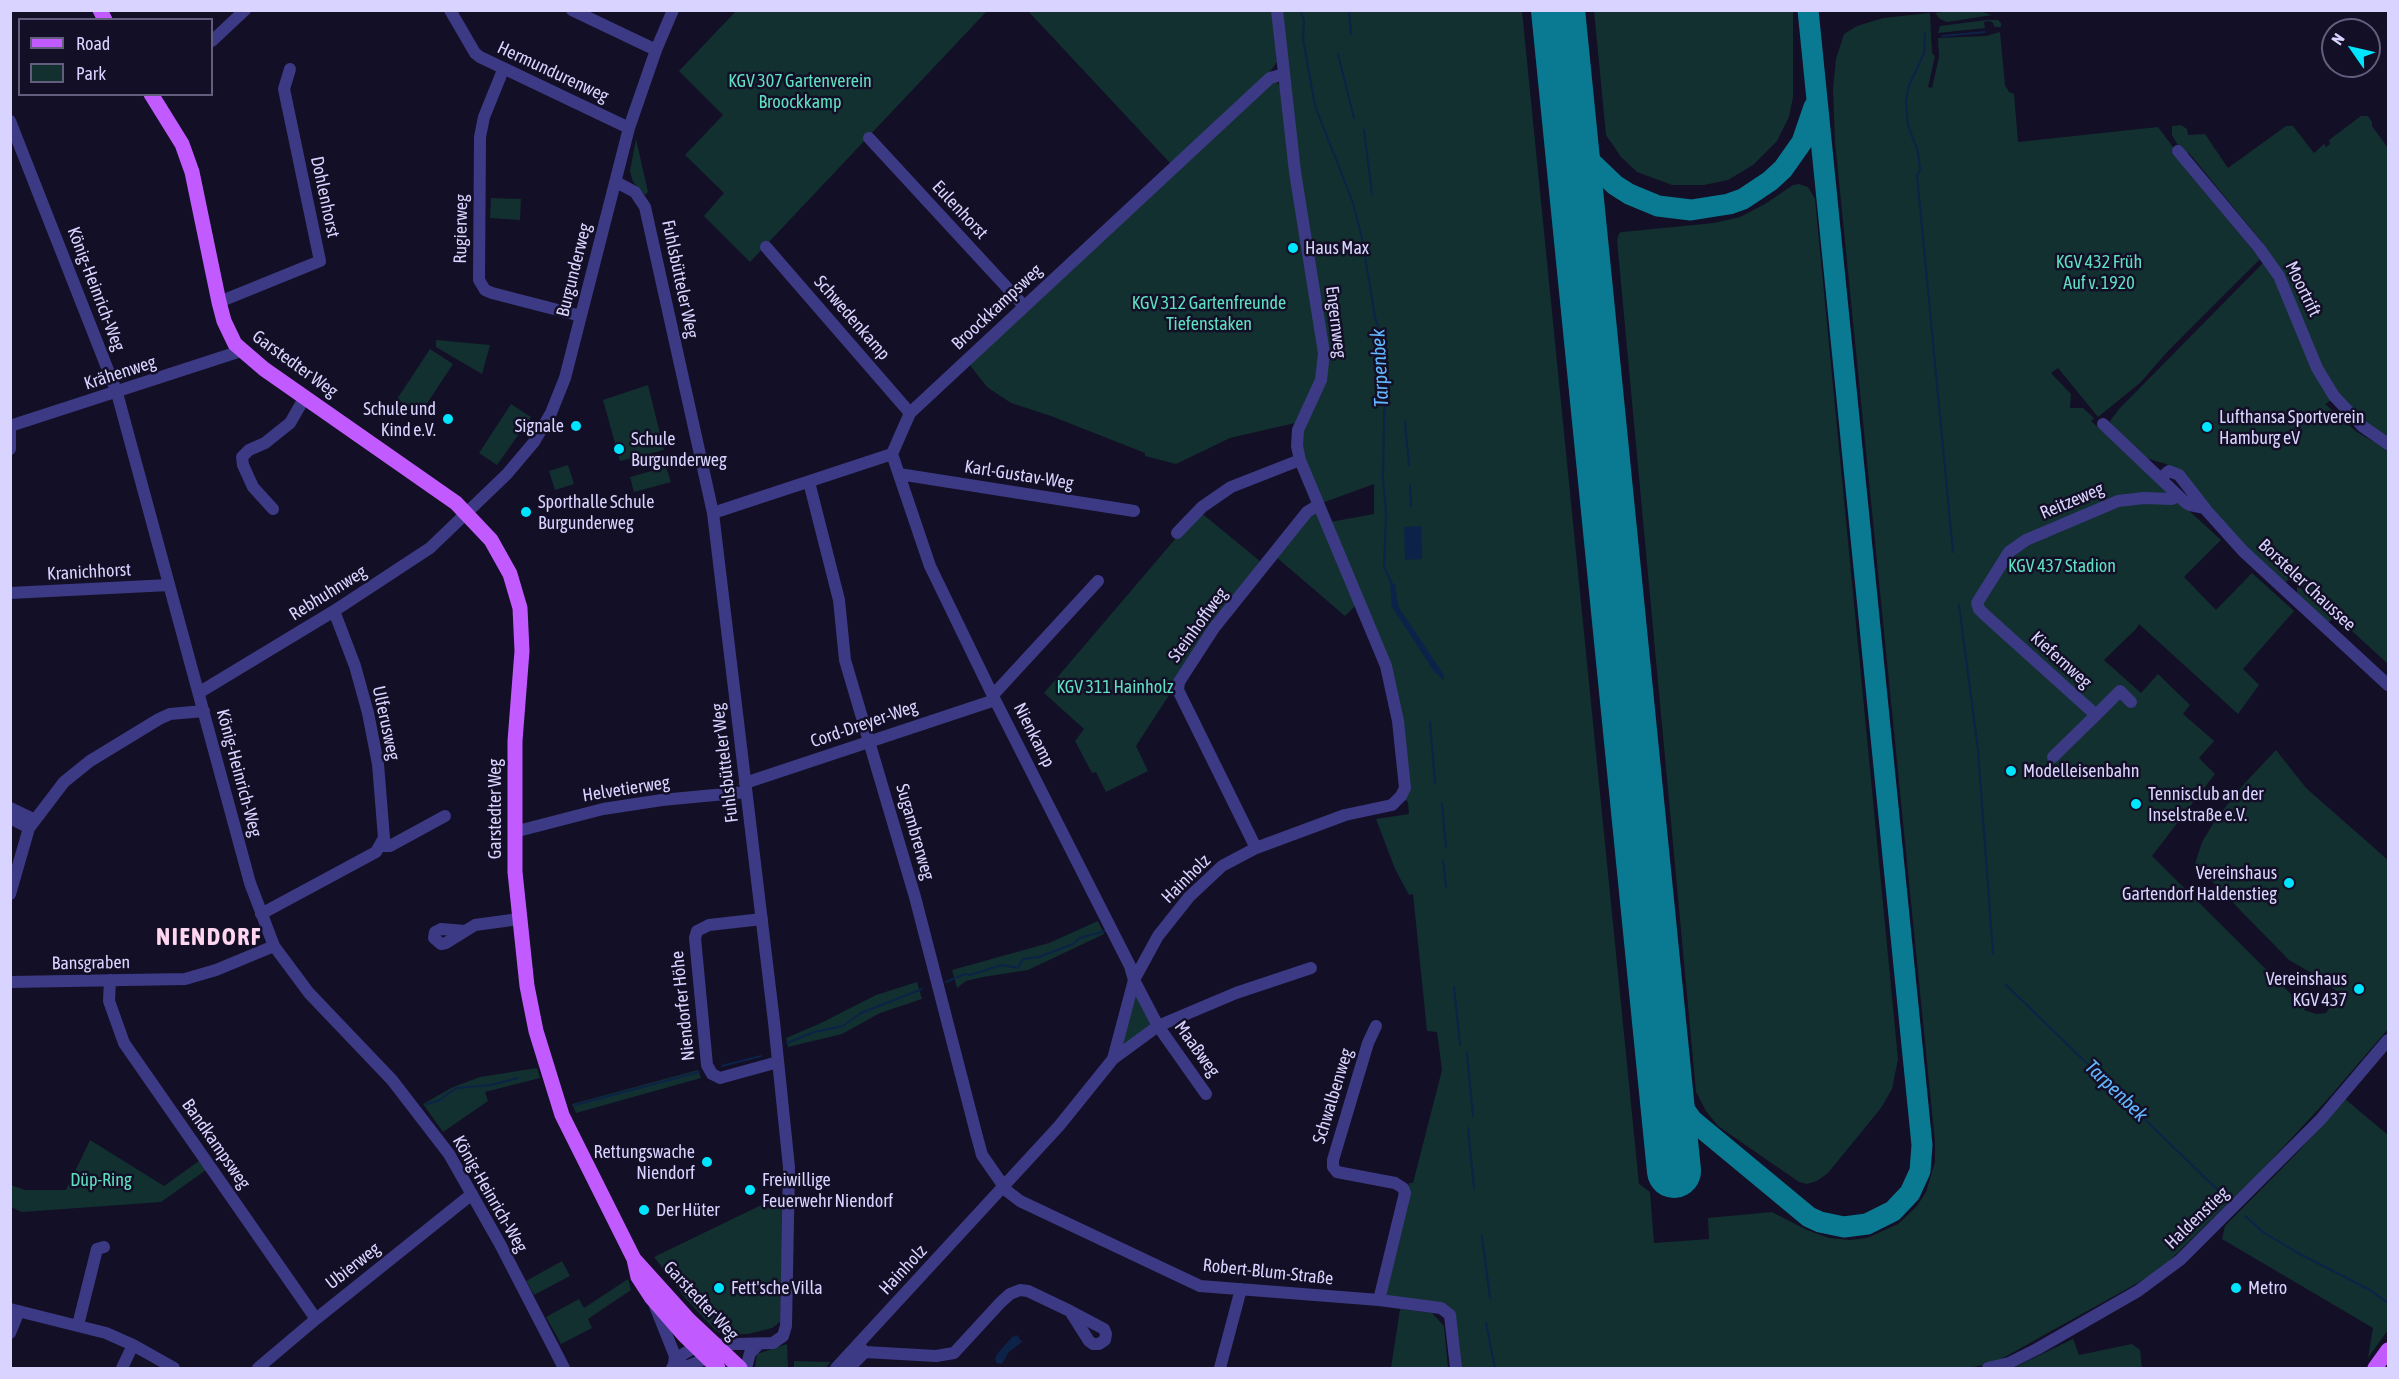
<!DOCTYPE html>
<meta charset="utf-8">
<style>
body{margin:0}
#map{position:relative;width:2399px;height:1379px;overflow:hidden;background:#130f26;font-family:"Asap Condensed",sans-serif}
canvas{display:block}
.frame{position:absolute;inset:0;border:12px solid #d9d4ff;pointer-events:none}
.legend{position:absolute;left:18px;top:18px;width:195px;height:78px;box-sizing:border-box;background:#130f26;border:2px solid #625e7d;margin:0;padding:8px 10px;list-style:none;font-size:18px;color:#d9d4ff}
.legend li{display:flex;align-items:center;gap:12px;height:30px}
.legend b{width:30px;border:2px solid #625e7d}
.north{position:absolute;left:2321px;top:18px;width:60px;height:60px;box-sizing:border-box;background:#130f26;border:2px solid #625e7d;border-radius:50%;rotate:304deg;font-size:16px;font-weight:700;line-height:24px;text-align:center;color:#d9d4ff}
.north::after{content:'';display:block;margin:auto;width:21px;height:27px;background:#00e5ff;clip-path:polygon(50% 0,100% 100%,50% 72%,0 100%)}
</style>
<div id="map">
<canvas width="2399" height="1379"></canvas>
<div class="frame"></div>
<ul class="legend">
<li><b style="height:8px;background:#c25bff"></b>Road</li>
<li><b style="height:16px;background:#12302f"></b>Park</li>
</ul>
<div class="north">N</div>
</div>
<script>
const ctx = document.querySelector('canvas').getContext('2d');
ctx.lineJoin = 'round';
function paint(path, color) { ctx.fillStyle = color; ctx.fill(path, 'evenodd'); }
const poly = rows => new Path2D(rows.map(r => 'M' + r).join(''));
function trace(path, color, width, dash) { ctx.strokeStyle = color; ctx.lineWidth = width; ctx.lineCap = dash ? 'butt' : 'round'; ctx.setLineDash(dash || []); ctx.stroke(path); }
function write(font, color, halo, rows, align = 'center') {
  ctx.font = font + ' "Asap Condensed",sans-serif'; ctx.lineWidth = 5; ctx.setLineDash([]); ctx.textBaseline = 'middle'; ctx.strokeStyle = halo; ctx.fillStyle = color; for (const [text, x, y, turn = 0] of rows) {
    ctx.save(); ctx.translate(x, y); ctx.rotate((+turn || 0) * Math.PI / 180); ctx.textAlign = isNaN(turn) ? turn : align; if (halo) ctx.strokeText(text, 0, 0); ctx.fillText(text, 0, 0); ctx.restore();
  }
}
paint(poly([
 [1956,10,1979,11,1992,15,1947,22,1940,19,1935,13],
 [736,11,987,11,750,262,704,216,724,193,685,155,723,115,679,71],
 [1028,11,1273,11,1277,62,1267,76,1171,164],
 [1280,11,1522,11,1639,1184,1650,1192,1654,1243,1709,1239,1708,1218,1772,1212,1807,1230,1829,1238,1850,1240,1867,1238,1898,1224,1917,1206,1926,1192,1935,1162,1935,1142,1835,142,1833,89,1836,59,1844,34,1857,26,1883,18,1930,13,1932,53,1935,56,1928,87,1932,88,1939,57,1938,38,1986,36,2000,32,2005,85,2009,92,2014,94,2018,142,2158,127,2176,151,2171,151,2260,259,2168,351,2140,383,2098,417,2058,368,2051,373,2071,394,2070,408,2083,408,2094,418,2091,421,2221,540,2184,577,2216,610,2252,573,2294,611,2243,669,2259,685,2238,714,2139,624,2136,629,2104,660,2141,693,2158,674,2190,705,2183,714,2214,741,2199,758,2215,774,2152,856,2305,1008,2304,1010,2316,1014,2326,1013,2339,993,2317,976,2289,960,2195,864,2202,842,2216,819,2244,784,2276,750,2306,788,2388,860,2388,1029,2327,1100,2261,1171,2159,1271,1994,1363,1968,1368,1460,1368,1454,1316,1382,1297,1409,1183,1413,1183,1442,1070,1437,1032,1427,1031,1413,894,1409,895,1395,869,1376,819,1409,814,1408,802,1404,799,1402,719,1330,522,1374,514,1374,484,1322,503,1303,458,1295,423,1230,438,1176,464,1145,456,1145,453,1051,416,1011,403,987,387,969,364,1272,81,1277,82,1285,94],
 [1594,11,1793,11,1793,97,1789,117,1777,141,1753,165,1728,180,1704,185,1672,185,1637,172,1621,157,1606,135],
 [1987,20,1998,20,2001,23,2001,27,1995,27,1992,22,1988,21,1984,22,1985,28,1938,33,1940,26],
 [2361,116,2368,116,2372,122,2372,126,2388,148,2388,438,2368,425,2338,396,2325,404,2357,432,2388,450,2388,664,2294,578,2285,582,2267,569,2169,465,2146,458,2113,431,2110,421,2119,409,2263,263,2262,242,2189,153,2182,152,2172,135,2172,126,2181,125,2187,129,2188,135,2205,134,2228,168,2286,126,2293,126,2314,153,2324,144,2326,147,2330,144,2329,140],
 [636,139,648,192,645,195,633,182,630,171],
 [1799,184,1808,187,1815,199,1898,1059,1892,1089,1881,1108,1828,1173,1817,1181,1807,1184,1799,1182,1718,1126,1706,1111,1696,1092,1617,240,1619,233,1622,232,1714,223,1740,217,1765,204,1793,185],
 [491,198,521,199,520,220,490,218],
 [436,340,490,345,482,374,436,347],
 [430,349,453,364,420,414,397,399],
 [648,385,664,450,620,461,603,400],
 [511,404,531,417,497,465,479,453],
 [568,465,574,484,555,490,549,471],
 [666,467,671,482,634,492,630,477],
 [1199,511,1261,562,1180,670,1171,692,1136,746,1148,771,1106,792,1096,772,1092,773,1075,741,1084,729,1044,693],
 [1316,512,1355,606,1345,616,1275,556,1309,515],
 [2297,585,2333,618,2327,624,2297,594],
 [1098,921,1104,934,1028,970,983,977,966,981,957,988,952,970,1049,943],
 [917,982,922,999,880,1013,842,1034,788,1047,786,1038,819,1024,876,995],
 [1136,995,1153,1022,1126,1047,1122,1044],
 [537,1068,540,1078,485,1092,488,1101,443,1132,423,1104,453,1087,480,1077],
 [698,1070,701,1078,576,1113,572,1104],
 [2345,1099,2388,1135,2388,1330,2368,1358,2373,1328,2222,1239,2225,1226,2296,1154],
 [90,1140,164,1186,199,1161,206,1170,161,1202,22,1212,11,1207,10,1185,25,1190,66,1190],
 [784,1194,780,1322,772,1328,748,1334,730,1335,720,1333,715,1330,686,1299,654,1257],
 [562,1261,570,1276,534,1295,526,1281],
 [628,1279,631,1290,588,1319,592,1328,561,1344,546,1317,579,1299,584,1308],
 [1400,1309,1432,1313,1444,1326,1448,1368,1391,1368],
 [2073,1339,2079,1355,2132,1344,2140,1350,2142,1368,2013,1368],
 [787,1344,788,1368,755,1367,757,1354],
 [794,1361,831,1362,825,1368,794,1368]
]), '#12302f');
paint(poly([
 [1421,526,1422,559,1405,560,1404,527],
 [1395,584,1398,606,1444,675,1444,681,1433,670,1392,607,1390,585],
 [1017,1335,1022,1342,1009,1352,1002,1364,997,1363,995,1359,997,1354,1012,1337]
]), '#0c2248');
trace(poly([
 [1300,10,1304,20,1303,39,1315,106,1352,200,1362,238,1375,317,1382,339,1385,368,1383,480,1386,513,1384,567,1393,586],
 [1349,10,1351,34],
 [1925,33,1924,53,1908,88,1906,102,1908,125,1918,152,1920,170,1917,175,1953,552],
 [1942,36,1985,32],
 [1338,54,1354,118],
 [1364,130,1372,194],
 [1405,422,1409,465],
 [1410,485,1411,506],
 [1959,605,1978,750,1993,954],
 [1430,722,1435,783],
 [1442,804,1446,848],
 [1443,860,1446,887],
 [946,982,965,974,970,975,1002,965,1018,968,1023,959,1039,957,1073,944,1080,938,1105,931],
 [2005,984,2226,1198],
 [1454,987,1460,1045],
 [787,1043,814,1032,843,1026,861,1013,922,989],
 [1467,1053,1473,1116],
 [722,1066,761,1056],
 [426,1104,438,1101,456,1088,491,1085,518,1078],
 [575,1105,699,1072],
 [1468,1128,1474,1188],
 [2245,1216,2263,1232,2296,1252,2370,1290,2388,1303],
 [1482,1236,1490,1298],
 [1486,1323,1495,1368]
]), '#0c2248', 2);
trace(poly([
 [1569,114,1583,149,1592,163,1615,185,1629,194,1658,206,1691,210,1729,204,1743,199,1770,181,1783,169,1802,142,1814,107],
 [1661,1038,1669,1082,1678,1101,1692,1120,1809,1217,1820,1222,1844,1227,1867,1224,1893,1211,1910,1193,1920,1171,1922,1145,1808,10]
]), '#0a7a92', 21);
trace(poly([
 [1558,10,1674,1171]
]), '#0a7a92', 54);
trace(poly([
 [450,10,475,53,480,57,629,128],
 [572,10,656,50],
 [212,41,245,10],
 [503,70,484,117,480,137,479,280,485,290,492,293,581,316],
 [10,121,117,393,250,883,274,946,309,993,392,1080,449,1154,500,1244,564,1368],
 [869,138,1024,306],
 [2178,151,2259,248,2279,276,2317,368,2334,396,2362,426,2388,444],
 [616,182,635,192,645,207,713,513,774,1022,789,1167,786,1326,783,1336,773,1343,700,1345,683,1354,672,1368],
 [766,247,910,413],
 [219,302,320,261,284,89,290,69],
 [2103,424,2185,502,2190,505,2205,508],
 [10,425,10,449],
 [10,426,241,351],
 [892,454,930,566,995,700,1130,966,1134,980,1158,1026,1206,1094],
 [899,474,1134,511],
 [2161,478,2169,471,2179,475,2207,511,2243,551,2388,685],
 [809,482,839,600,845,660,915,897,976,1133,982,1155,1007,1191,1020,1201,1200,1286,1379,1300,1441,1308,1450,1315,1456,1368],
 [273,509,253,487,243,465,242,457,249,450,265,443,290,423,305,397],
 [713,513,892,454,910,413,1270,78,1284,74],
 [1177,533,1202,507,1231,487,1300,460],
 [10,593,169,585],
 [200,692,334,611,430,548,507,474,534,442,551,413,565,378,629,128,656,50,673,10],
 [993,695,1098,581],
 [2096,715,2120,691,2131,702],
 [2053,757,2096,715,1985,615,1979,609,1977,603,2009,552,2026,540,2118,501,2144,498,2172,499,2178,496],
 [745,783,995,700],
 [10,808,33,819],
 [10,818,29,828],
 [514,832,603,809,662,800,746,792],
 [381,846,390,846,445,816],
 [1256,848,1178,690,1179,682,1214,628,1307,512,1318,505],
 [10,894,29,828,64,782,90,761,159,719,170,714,204,711],
 [261,914,376,852,384,838,378,764,368,713,355,666,334,611],
 [762,919,709,925,697,931,695,938,707,1065,712,1074,720,1078,778,1062],
 [465,931,441,929,435,932,434,938,441,944,446,943,475,925,519,919],
 [110,980,109,1001,124,1043,316,1319],
 [10,982,185,979,216,970,274,946],
 [1376,1026,1368,1043,1333,1160,1333,1167,1337,1172,1395,1183,1403,1188,1405,1193,1379,1300],
 [1113,1059,1158,1026,1236,993,1311,968],
 [655,1306,675,1356,674,1364],
 [10,1309,106,1333,133,1345,174,1368],
 [1070,1311,1104,1329,1106,1334,1105,1340,1099,1344,1093,1344,1089,1341,1070,1311],
 [78,1325,97,1249,104,1247],
 [10,1333,19,1311],
 [858,1345,865,1352,936,1356,954,1353,1001,1302,1010,1294,1020,1290,1028,1291,1070,1311],
 [122,1368,133,1345],
 [258,1368,316,1319,472,1194],
 [683,1368,715,1355],
 [746,1368,750,1353,759,1344],
 [836,1368,1059,1126,1113,1059,1134,980,1158,936,1189,897,1222,866,1256,848,1345,815,1392,805,1401,796,1405,788,1398,721,1386,666,1300,460,1297,446,1298,430,1321,380,1324,353,1295,172,1277,10],
 [849,1368,865,1352],
 [1220,1368,1241,1289],
 [1988,1368,2009,1363,2037,1349,2138,1291,2180,1260,2321,1119,2388,1040]
]), '#3d3a85', 12);
trace(poly([
 [100,10,105,20],
 [151,94,182,144,192,172,219,302,224,321,235,344,264,369,456,503,491,540,510,574,520,608,522,651,515,741,515,872,527,986,536,1031,562,1115,634,1259,638,1277,651,1297,684,1335,718,1368],
 [634,1259,689,1320,740,1368],
 [2375,1368,2388,1350]
]), '#c25bff', 15);
for (const [x, y, r, color] of [
 [1293,248,6,"#00e5ff"],
 [448,419,6,"#00e5ff"],
 [576,426,6,"#00e5ff"],
 [2207,427,6,"#00e5ff"],
 [619,449,6,"#00e5ff"],
 [526,512,6,"#00e5ff"],
 [2011,771,6,"#00e5ff"],
 [2136,804,6,"#00e5ff"],
 [2289,883,6,"#00e5ff"],
 [2359,989,6,"#00e5ff"],
 [707,1162,6,"#00e5ff"],
 [750,1190,6,"#00e5ff"],
 [644,1210,6,"#00e5ff"],
 [719,1288,6,"#00e5ff"],
 [2236,1288,6,"#00e5ff"]
]) { const dot = new Path2D(); dot.arc(x, y, r, 0, 2 * Math.PI); ctx.fillStyle = color; ctx.fill(dot); trace(dot, '#130f26', 2); }
write('18px', '#d9d4ff', '#130f26', [
 ["Hermundurenweg",553,72,25],
 ["Dohlenhorst",325,197,78],
 ["Eulenhorst",960,210,47],
 ["Rugierweg",461,229,-89],
 ["Burgunderweg",574,270,-76],
 ["Fuhlsbütteler Weg",680,279,78],
 ["König-Heinrich-Weg",96,289,69],
 ["Moortrift",2303,289,64],
 ["Broockkampsweg",997,307,-43],
 ["Schwedenkamp",852,318,49],
 ["Engernweg",1336,322,83],
 ["Garstedter Weg",295,364,36],
 ["Krähenweg",120,373,-18],
 ["Karl-Gustav-Weg",1019,475,9],
 ["Reitzeweg",2072,501,-23],
 ["Kranichhorst",89,572,-3],
 ["Borsteler Chaussee",2307,585,43],
 ["Rebhuhnweg",328,593,-32],
 ["Steinhoffweg",1198,625,-54],
 ["Kiefernweg",2061,660,42],
 ["Ulferusweg",386,723,78],
 ["Cord-Dreyer-Weg",864,724,-19],
 ["Nienkamp",1034,735,63],
 ["Fuhlsbütteler Weg",725,763,-97],
 ["König-Heinrich-Weg",239,773,75],
 ["Helvetierweg",626,789,-9],
 ["Garstedter Weg",495,809,-90],
 ["Sugambrerweg",915,832,74],
 ["Hainholz",1186,879,-45],
 ["Bansgraben",91,963,-1],
 ["Niendorfer Höhe",683,1006,-96],
 ["Maaßweg",1197,1049,54],
 ["Schwalbenweg",1333,1096,-73],
 ["Bandkampsweg",216,1144,55],
 ["König-Heinrich-Weg",490,1194,60],
 ["Haldenstieg",2197,1218,-44],
 ["Ubierweg",353,1266,-38],
 ["Hainholz",903,1270,-47],
 ["Robert-Blum-Straße",1268,1272,6],
 ["Garstedter Weg",701,1301,47]
]);
write('18px', '#5fe0c0', '#130f26', [
 ["KGV 307 Gartenverein",800,81],
 ["Broockkamp",800,102],
 ["KGV 432 Früh",2099,262],
 ["Auf v. 1920",2099,283],
 ["KGV 312 Gartenfreunde",1209,303],
 ["Tiefenstaken",1209,324],
 ["KGV 437 Stadion",2062,566],
 ["KGV 311 Hainholz",1115,687],
 ["Düp-Ring",101,1180]
]);
write('18px', '#d9d4ff', '#130f26', [
 ["Haus Max",1305,248],
 ["Schule und",436,409,"right"],
 ["Kind e.V.",436,430,"right"],
 ["Lufthansa Sportverein",2219,417],
 ["Hamburg eV",2219,438],
 ["Signale",564,426,"right"],
 ["Schule",631,439],
 ["Burgunderweg",631,460],
 ["Sporthalle Schule",538,502],
 ["Burgunderweg",538,523],
 ["Modelleisenbahn",2023,771],
 ["Tennisclub an der",2148,794],
 ["Inselstraße e.V.",2148,815],
 ["Vereinshaus",2277,873,"right"],
 ["Gartendorf Haldenstieg",2277,894,"right"],
 ["Vereinshaus",2347,979,"right"],
 ["KGV 437",2347,1000,"right"],
 ["Rettungswache",695,1152,"right"],
 ["Niendorf",695,1173,"right"],
 ["Freiwillige",762,1180],
 ["Feuerwehr Niendorf",762,1201],
 ["Der Hüter",656,1210],
 ["Fett'sche Villa",731,1288],
 ["Metro",2248,1288]
], 'left');
write('italic 20px', '#62b6ff', '#130f26', [
 ["Tarpenbek",1380,368,-93],
 ["Tarpenbek",2116,1091,44]
]);
ctx.letterSpacing = '1.5px';
write('bold 24px', '#ffd6f0', '#130f26', [
 ["NIENDORF",209,937]
]);
ctx.letterSpacing = '0px';
</script>
